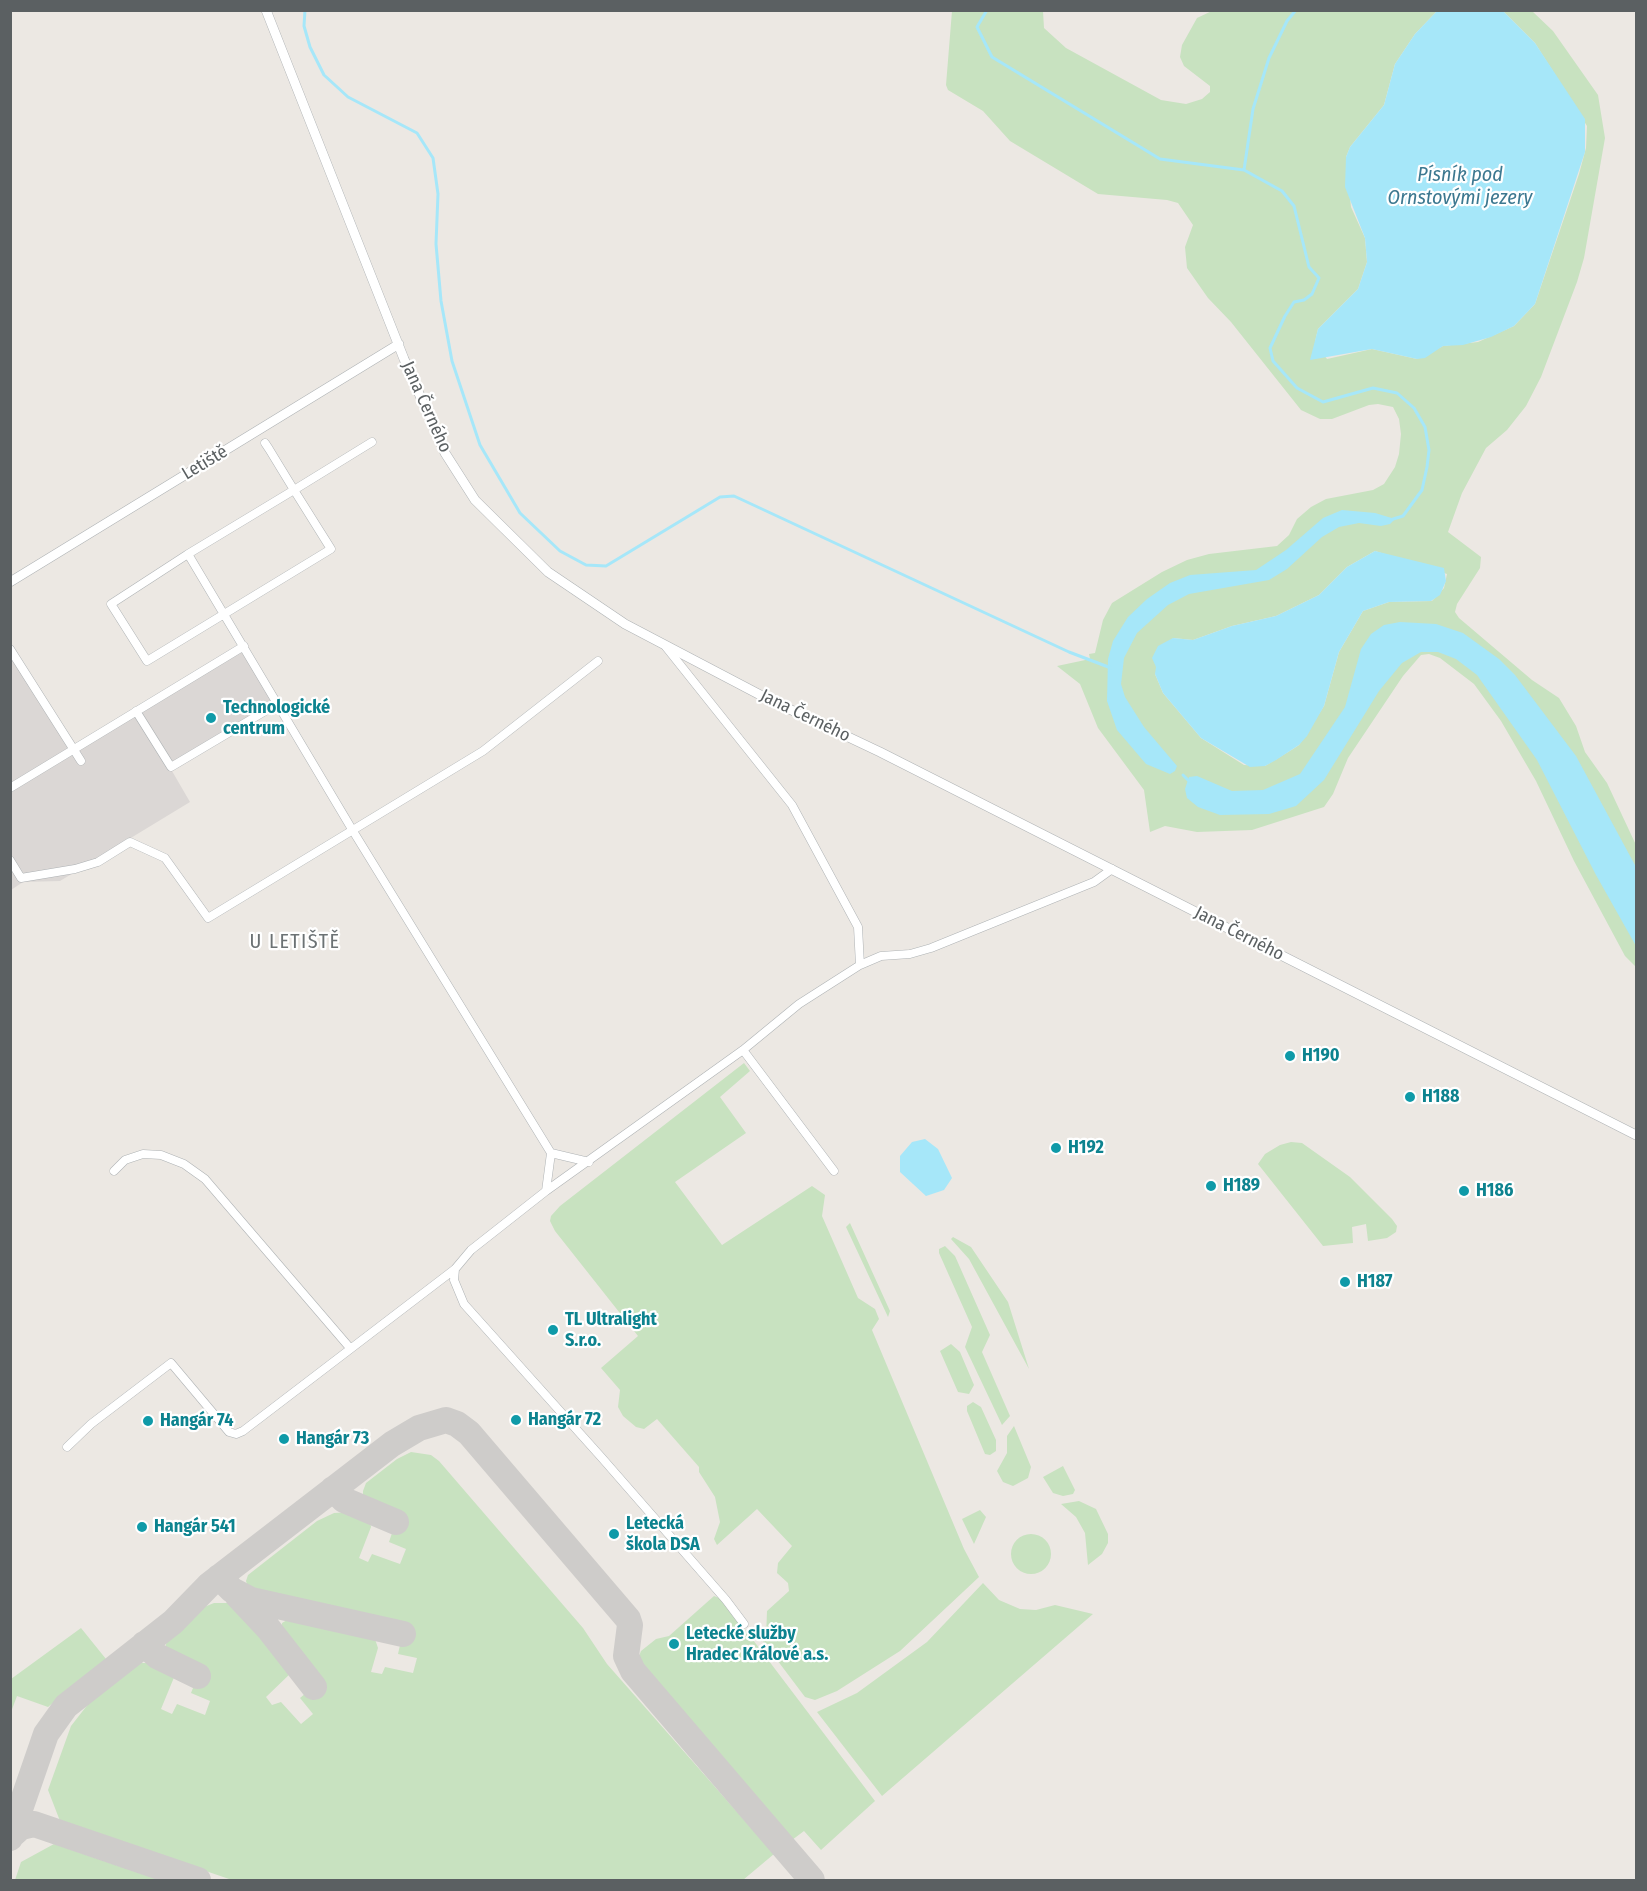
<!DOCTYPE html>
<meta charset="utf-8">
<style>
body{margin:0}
#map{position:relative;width:1647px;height:1891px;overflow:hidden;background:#ece8e3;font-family:"Fira Sans Condensed",sans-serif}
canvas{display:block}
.frame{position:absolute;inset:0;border:12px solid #5b6062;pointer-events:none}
</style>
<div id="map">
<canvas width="1647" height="1891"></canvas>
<div class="frame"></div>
</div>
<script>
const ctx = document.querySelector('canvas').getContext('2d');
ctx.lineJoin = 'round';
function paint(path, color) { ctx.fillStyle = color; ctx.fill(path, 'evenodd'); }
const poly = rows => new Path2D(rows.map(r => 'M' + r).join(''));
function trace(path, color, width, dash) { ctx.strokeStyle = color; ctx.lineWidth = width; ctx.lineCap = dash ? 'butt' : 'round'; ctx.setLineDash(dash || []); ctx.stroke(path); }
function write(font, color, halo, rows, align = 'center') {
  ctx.font = font + ' "Fira Sans Condensed",sans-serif'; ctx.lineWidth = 4.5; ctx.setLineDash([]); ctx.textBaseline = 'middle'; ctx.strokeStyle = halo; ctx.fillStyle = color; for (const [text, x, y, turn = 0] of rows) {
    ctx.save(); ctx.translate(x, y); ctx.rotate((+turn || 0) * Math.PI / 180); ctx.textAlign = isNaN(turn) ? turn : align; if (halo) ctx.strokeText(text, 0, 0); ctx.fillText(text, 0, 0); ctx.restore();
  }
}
paint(poly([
 [10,649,78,747,242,650,276,709,172,771,190,802,60,881,23,882,11,890]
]), '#dbd7d5');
paint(poly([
 [1214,10,1437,11,1415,34,1395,64,1384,105,1350,147,1346,157,1351,207,1365,238,1367,262,1358,289,1318,329,1315,342,1327,359,1372,349,1417,359,1443,346,1478,342,1514,326,1535,304,1579,174,1586,148,1587,126,1535,43,1503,11,1532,11,1553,31,1598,95,1605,138,1584,258,1577,282,1541,377,1526,406,1507,430,1486,448,1462,493,1448,532,1481,557,1480,568,1457,604,1455,612,1459,618,1532,680,1559,698,1576,726,1585,752,1607,783,1636,845,1636,967,1625,956,1574,861,1536,781,1501,721,1474,684,1440,658,1429,654,1421,655,1403,676,1348,758,1333,794,1324,807,1252,830,1197,832,1165,826,1150,832,1144,790,1098,728,1080,684,1057,666,1090,659,1089,654,1095,653,1103,620,1112,603,1162,572,1187,560,1209,554,1277,546,1289,535,1297,519,1311,507,1326,499,1373,490,1384,484,1395,467,1399,454,1401,434,1399,419,1393,407,1378,404,1369,405,1332,419,1320,419,1301,410,1231,322,1208,298,1187,268,1185,247,1193,225,1178,203,1167,200,1098,194,1010,141,983,111,948,90,946,85,952,11,1043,11,1044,28,1066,48,1161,100,1186,104,1202,99,1210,92,1210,86,1184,66,1180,57,1182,45,1197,18],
 [1375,551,1447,574,1444,588,1432,601,1389,602,1363,611,1339,652,1324,706,1299,745,1293,749,1265,766,1244,765,1201,738,1163,693,1155,674,1173,638,1193,640,1232,626,1276,616,1319,595,1347,567],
 [744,1063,750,1071,720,1097,746,1133,675,1182,722,1245,812,1186,825,1195,822,1216,858,1298,875,1309,879,1319,872,1330,964,1549,979,1577,900,1651,837,1691,815,1700,805,1697,762,1640,766,1638,767,1611,789,1591,788,1583,777,1573,778,1563,792,1546,757,1509,717,1545,714,1539,720,1522,715,1497,699,1472,699,1467,657,1419,644,1429,636,1427,623,1416,618,1407,620,1390,601,1368,638,1336,555,1231,550,1221,551,1216,560,1206],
 [1291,1142,1302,1143,1350,1177,1392,1219,1397,1226,1396,1232,1387,1238,1368,1241,1366,1224,1352,1227,1353,1243,1323,1246,1258,1164,1265,1154,1280,1145],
 [850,1223,890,1311,888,1317,846,1227],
 [953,1237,971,1247,1008,1302,1029,1369,969,1259,951,1239],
 [945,1246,955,1256,990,1335,982,1352,1010,1416,1002,1425,965,1347,972,1327,939,1253,939,1249],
 [951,1344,960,1352,974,1385,969,1394,958,1392,940,1351],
 [973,1402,981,1407,996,1440,996,1451,990,1455,985,1454,967,1411,967,1406],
 [1014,1426,1031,1467,1028,1478,1013,1486,1003,1482,997,1471,1007,1453,1007,1436],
 [411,1452,431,1455,439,1461,583,1628,607,1664,774,1854,743,1880,232,1880,60,1821,48,1790,71,1726,96,1694,120,1674,138,1663,152,1663,175,1675,161,1709,172,1714,177,1704,205,1715,210,1701,191,1693,201,1668,171,1655,165,1649,168,1636,204,1607,214,1603,230,1603,249,1617,292,1672,266,1697,272,1705,281,1702,301,1724,313,1714,300,1698,319,1682,282,1634,282,1623,287,1620,296,1618,374,1636,378,1648,371,1672,382,1674,385,1667,413,1673,417,1658,398,1654,404,1627,257,1595,249,1591,246,1581,248,1575,317,1521,334,1513,350,1512,370,1521,371,1527,359,1558,368,1562,372,1554,400,1564,406,1549,389,1542,398,1515,370,1504,363,1498,363,1491,366,1483,397,1459],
 [1063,1466,1075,1490,1073,1494,1063,1496,1053,1493,1043,1477],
 [1079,1501,1096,1509,1108,1534,1108,1543,1102,1554,1088,1565,1085,1533,1076,1517,1061,1504],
 [980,1510,986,1517,974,1544,962,1519],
 '1011 1554a20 20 0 1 1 40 0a20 20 0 1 1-40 0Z',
 [983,1583,999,1600,1020,1609,1036,1610,1055,1605,1093,1614,882,1796,817,1712,857,1693,927,1642],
 [714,1596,722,1599,875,1801,821,1850,804,1831,792,1840,642,1667,638,1659,641,1651,656,1639,669,1636],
 [81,1628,106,1659,48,1707,17,1696,11,1712,11,1679],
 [54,1844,160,1880,15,1880,21,1862]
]), '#c8e2c0');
paint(poly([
 [1437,11,1503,11,1535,43,1585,119,1585,152,1535,304,1514,326,1491,337,1463,345,1443,346,1425,358,1417,359,1372,349,1310,360,1318,329,1358,289,1367,262,1365,238,1345,187,1346,157,1350,147,1384,105,1395,64,1415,34],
 [1342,510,1375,513,1395,519,1390,524,1381,526,1359,523,1339,527,1322,537,1287,569,1269,580,1189,594,1168,605,1137,633,1124,658,1121,684,1125,697,1144,727,1177,766,1175,771,1170,774,1146,764,1117,730,1107,701,1108,659,1113,641,1128,617,1147,599,1170,583,1190,575,1256,570,1286,550,1323,518],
 [1375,551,1444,568,1446,581,1440,595,1431,601,1389,602,1363,611,1339,652,1324,706,1307,736,1299,745,1276,760,1265,766,1250,767,1201,738,1163,693,1155,674,1156,667,1152,658,1158,646,1173,638,1193,640,1232,626,1276,616,1319,595,1347,567],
 [1400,622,1436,624,1463,633,1499,659,1515,675,1576,756,1636,867,1636,946,1596,875,1537,760,1477,675,1456,659,1438,652,1421,652,1402,663,1379,691,1324,780,1296,806,1269,814,1220,815,1198,807,1187,798,1185,789,1189,777,1197,776,1232,791,1263,790,1300,774,1345,707,1361,649,1371,634,1384,625],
 [925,1139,938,1149,952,1178,944,1190,926,1196,900,1172,900,1156,912,1142]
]), '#a6e7f9');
trace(poly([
 [305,10,304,26,310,47,324,75,348,97,417,133,433,158,438,194,436,244,441,301,452,361,480,445,520,513,560,551,586,565,606,566,720,497,734,496,1069,652,1111,668],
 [987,10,977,27,992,57,1160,159,1244,170,1282,191,1294,206,1309,267,1319,278,1312,294,1304,300,1294,302,1285,316,1270,348,1273,361,1297,388,1323,402,1373,388,1397,393,1414,408,1425,427,1429,450,1427,467,1422,490,1403,516,1393,519],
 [1244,170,1253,109,1269,58,1287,21,1296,10],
 [1183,775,1189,781]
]), '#a6e7f9', 3);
trace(poly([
 [333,1489,344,1500,396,1522],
 [219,1577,232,1590,251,1600,403,1634],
 [237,1595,268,1628,314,1687],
 [144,1644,157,1656,198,1676],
 [12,1835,21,1827,34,1824,198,1880],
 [10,1838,46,1734,66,1706,173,1622,209,1585,392,1444,419,1428,446,1420,457,1424,469,1433,628,1619,630,1625,626,1656,633,1671,812,1880]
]), '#ceccca', 26);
const minor = poly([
 [265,443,269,449,294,490,331,549,147,661,111,604,188,554,294,490,372,442],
 [666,647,792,805,858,927,860,965],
 [10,649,81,761],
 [136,711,171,767,277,704],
 [10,788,244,646],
 [10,860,21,878,75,869,98,862,130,842,165,858,208,918,483,751,598,661],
 [743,1050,834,1171],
 [551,1153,589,1162],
 [114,1171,125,1160,143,1154,161,1155,184,1164,205,1179,350,1348],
 [546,1191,743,1050,799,1004,860,965,881,956,910,954,931,948,1094,882,1112,869],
 [455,1269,454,1280,464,1304,602,1458,726,1600,744,1624],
 [67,1447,91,1424,171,1363,229,1432,236,1434,243,1431,455,1269,471,1250,546,1191,551,1153,353,831,188,554]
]);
const tertiary = poly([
 [266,10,404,359,445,453,475,500,548,572,625,624,766,698,880,752,1636,1135],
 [10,582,399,344]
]);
trace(minor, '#aeb2b4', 9);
trace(tertiary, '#aeb2b4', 10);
trace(minor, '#fff', 8);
trace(tertiary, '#fff', 9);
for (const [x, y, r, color] of [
 [211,718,6,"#0f9aa8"],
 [1290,1056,6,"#0f9aa8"],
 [1410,1097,6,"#0f9aa8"],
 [1056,1148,6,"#0f9aa8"],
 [1211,1186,6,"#0f9aa8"],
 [1464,1191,6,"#0f9aa8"],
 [1345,1282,6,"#0f9aa8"],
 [553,1330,6,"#0f9aa8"],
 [516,1420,6,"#0f9aa8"],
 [148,1421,6,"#0f9aa8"],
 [284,1439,6,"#0f9aa8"],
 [142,1527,6,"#0f9aa8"],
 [614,1534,6,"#0f9aa8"],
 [674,1644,6,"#0f9aa8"]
]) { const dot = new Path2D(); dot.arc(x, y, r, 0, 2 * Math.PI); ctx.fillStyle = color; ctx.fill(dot); trace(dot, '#fff', 2); }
write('18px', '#5b6062', '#fff', [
 ["Jana Černého",426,407,66],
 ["Letiště",205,463,-31],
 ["Jana Černého",805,716,26],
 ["Jana Černého",1239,934,27]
]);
write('bold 18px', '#0d838f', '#fff', [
 ["Technologické",223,708],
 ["centrum",223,729],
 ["H190",1302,1056],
 ["H188",1422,1097],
 ["H192",1068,1148],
 ["H189",1223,1186],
 ["H186",1476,1191],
 ["H187",1357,1282],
 ["TL Ultralight",565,1320],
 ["S.r.o.",565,1341],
 ["Hangár 72",528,1420],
 ["Hangár 74",160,1421],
 ["Hangár 73",296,1439],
 ["Letecká",626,1524],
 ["škola DSA",626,1545],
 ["Hangár 541",154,1527],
 ["Letecké služby",686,1634],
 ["Hradec Králové a.s.",686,1655]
], 'left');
write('italic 20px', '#3c7890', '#fff', [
 ["Písník pod",1460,175],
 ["Ornstovými jezery",1460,198]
]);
ctx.letterSpacing = '1.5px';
write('20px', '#6c7274', '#fff', [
 ["U LETIŠTĚ",295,942]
]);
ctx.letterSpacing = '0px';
</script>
